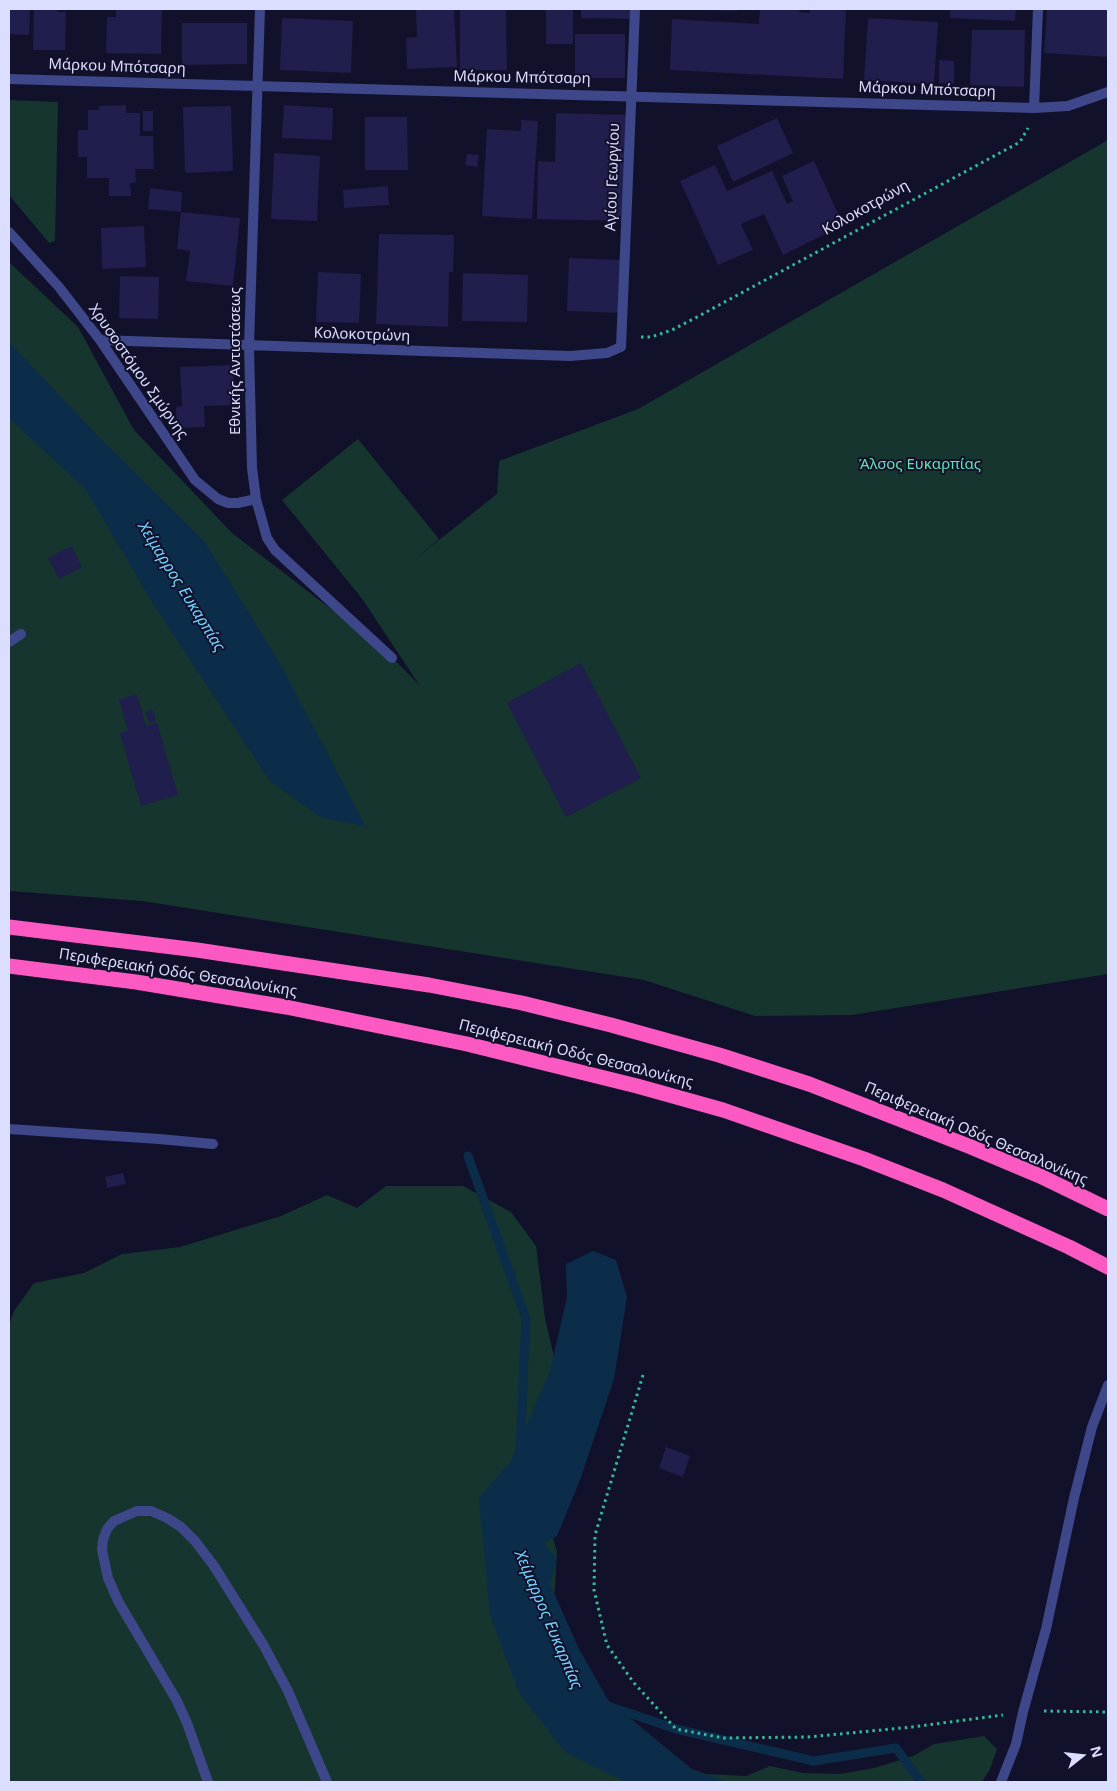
<!DOCTYPE html>
<meta charset="utf-8">
<style>
body{margin:0}
#map{position:relative;width:1117px;height:1791px;overflow:hidden;background:#12112b;font-family:"Noto Sans",sans-serif}
canvas{display:block}
.frame{position:absolute;inset:0;border:10px solid #dcdeff;pointer-events:none}
.north{position:absolute;left:1057px;top:1731px;width:50px;height:50px;-webkit-text-stroke:4px #12112b;paint-order:stroke;rotate:74deg;font-size:14px;font-weight:700;line-height:20px;text-align:center;color:#dcdeff}
.north::after{content:'';display:block;margin:auto;width:18px;height:22px;background:#dcdeff;clip-path:polygon(50% 0,100% 100%,50% 72%,0 100%)}
</style>
<div id="map">
<canvas width="1117" height="1791"></canvas>
<div class="frame"></div>
<div class="north">N</div>
</div>
<script>
const ctx = document.querySelector('canvas').getContext('2d');
ctx.lineJoin = 'round';
function paint(path, color) { ctx.fillStyle = color; ctx.fill(path, 'evenodd'); }
const poly = rows => new Path2D(rows.map(r => 'M' + r).join(''));
function trace(path, color, width, dash) { ctx.strokeStyle = color; ctx.lineWidth = width; ctx.lineCap = dash ? 'butt' : 'round'; ctx.setLineDash(dash || []); ctx.stroke(path); }
function write(font, color, halo, rows, align = 'center') {
  ctx.font = font + ' "Noto Sans",sans-serif'; ctx.lineWidth = 4; ctx.setLineDash([]); ctx.textBaseline = 'middle'; ctx.strokeStyle = halo; ctx.fillStyle = color; for (const [text, x, y, turn = 0] of rows) {
    ctx.save(); ctx.translate(x, y); ctx.rotate((+turn || 0) * Math.PI / 180); ctx.textAlign = isNaN(turn) ? turn : align; if (halo) ctx.strokeText(text, 0, 0); ctx.fillText(text, 0, 0); ctx.restore();
  }
}
paint(poly([
 [9,100,58,102,55,241,49,243,9,195],
 [1108,140,1108,974,852,1015,755,1016,644,980,142,901,9,891,9,262,78,327,134,430,232,533,387,652,420,686,363,600,282,500,358,439,439,539,415,559,497,494,499,461,638,409],
 [386,1186,463,1186,511,1212,536,1246,545,1318,575,1448,550,1530,557,1551,554,1604,561,1684,667,1760,706,1774,746,1776,770,1766,803,1773,839,1774,874,1768,913,1756,934,1744,984,1736,997,1749,990,1769,982,1782,9,1782,9,1325,14,1311,34,1283,84,1273,122,1254,180,1247,281,1216,327,1195,357,1208]
]), '#15352e');
paint(poly([
 [9,342,98,436,205,542,281,665,366,827,320,817,269,780,152,602,86,490,9,418],
 [593,1251,616,1260,627,1297,614,1379,580,1480,557,1536,544,1543,557,1559,550,1584,578,1647,608,1700,693,1770,727,1782,626,1782,565,1752,519,1693,490,1615,479,1498,511,1461,550,1371,567,1297,566,1264]
]), '#0c2d4a');
trace(poly([
 [468,1156,526,1319,520,1450],
 [611,1707,676,1729,814,1761,896,1748,921,1782]
]), '#0c2d4a', 9);
paint(poly([
 [9,9,30,9,29,35,9,34],
 [34,9,57,9,57,12,66,12,65,50,33,50],
 [116,9,162,9,161,54,106,53,107,17,116,17],
 [416,9,454,9,457,67,407,69,406,38,417,37],
 [460,9,506,9,507,70,460,70],
 [546,9,573,9,573,44,546,44],
 [581,9,633,9,632,19,581,18],
 [698,9,737,9,737,11,698,10],
 [760,9,799,9,799,12,810,13,810,9,846,9,843,79,670,70,672,19,759,24],
 [950,9,1016,9,1015,21,950,18],
 [1047,9,1108,9,1108,57,1044,53],
 [282,18,353,21,351,73,280,70],
 [868,18,938,22,934,84,864,80],
 [182,23,247,23,247,64,182,65],
 [972,30,1025,30,1024,87,970,85],
 [575,34,625,34,625,78,575,78],
 [939,60,954,61,954,84,939,83],
 [126,105,126,113,140,113,140,136,153,136,154,169,135,169,136,183,130,183,131,196,109,196,109,178,87,178,87,157,78,157,78,130,88,130,88,110,99,110,99,106],
 [284,105,333,108,332,140,282,138],
 [231,106,233,171,185,173,183,107],
 [143,111,153,111,153,131,143,131],
 [556,113,627,115,625,221,537,219,538,161,555,162],
 [365,117,407,117,408,170,365,170],
 [777,118,793,153,733,182,717,146],
 [521,120,538,121,532,219,482,216,487,129,521,131],
 [274,153,320,156,317,221,271,219],
 [467,154,479,155,477,167,465,165],
 [814,161,843,225,783,255,764,214,741,224,753,250,718,265,680,181,715,165,727,191,772,171,787,204,793,201,782,176],
 [388,186,389,205,344,208,343,190],
 [150,188,182,192,181,212,148,209],
 [181,212,240,218,233,286,186,281,190,251,177,249],
 [144,226,146,267,102,269,101,228],
 [379,234,454,235,453,272,449,272,448,327,376,324],
 [569,258,624,260,622,313,567,311],
 [318,272,361,274,359,323,316,322],
 [463,273,528,275,527,322,462,321],
 [120,276,159,277,158,319,119,318],
 [233,365,234,405,204,406,205,427,177,428,176,407,182,406,180,367],
 [71,546,82,567,59,579,48,558],
 [581,663,641,778,566,817,507,703],
 [137,694,146,726,157,723,178,795,141,806,120,733,128,731,119,700],
 [153,710,156,721,149,723,146,712],
 [123,1173,126,1184,107,1188,105,1177],
 [666,1447,690,1456,683,1477,659,1468]
]), '#1f1e4c');
trace(poly([
 [641,337,651,337,672,330,697,317,1020,142,1028,128],
 [643,1375,595,1535,594,1590,607,1645,634,1683,676,1729,724,1738,808,1737,912,1727,1003,1715],
 [1044,1711,1108,1712]
]), '#32bc9c', 3, [2.5, 4]);
trace(poly([
 [260,9,249,346,252,468,256,499,267,538,275,550,392,658],
 [9,79,1034,108,1068,106,1108,92],
 [1034,108,1038,9],
 [9,232,59,287,100,340,195,480,218,499,228,503,238,503,256,499],
 [100,340,570,356,607,353,621,347,635,9],
 [9,642,21,634],
 [9,1129,159,1139,213,1144],
 [208,1782,187,1723,177,1701,118,1601,108,1578,102,1550,103,1540,107,1529,114,1521,137,1511,151,1511,167,1518,181,1527,195,1541,214,1566,264,1646,288,1691,327,1782],
 [1001,1782,1016,1744,1023,1712,1046,1629,1074,1498,1092,1427,1108,1385]
]), '#3d4789', 10);
trace(poly([
 [9,927,197,950,429,985,522,1003,611,1025,719,1055,809,1084,971,1147,1040,1176,1108,1209],
 [9,966,136,982,286,1007,467,1044,637,1086,723,1110,864,1159,943,1190,1069,1247,1108,1267]
]), '#fd59c3', 15);
write('15px', '#dcdeff', '#12112b', [
 ["Μάρκου Μπότσαρη",117,67,2],
 ["Μάρκου Μπότσαρη",522,78,1],
 ["Μάρκου Μπότσαρη",927,90,2],
 ["Αγίου Γεωργίου",613,177,-88],
 ["Κολοκοτρώνη",866,208,-29],
 ["Κολοκοτρώνη",362,335,2],
 ["Εθνικής Αντιστάσεως",236,361,-90],
 ["Χρυσοστόμου Σμύρνης",138,372,55],
 ["Περιφερειακή Οδός Θεσσαλονίκης",178,973,9],
 ["Περιφερειακή Οδός Θεσσαλονίκης",576,1054,14],
 ["Περιφερειακή Οδός Θεσσαλονίκης",976,1134,23]
]);
write('15px', '#67dfad', '#12112b', [
 ["Άλσος Ευκαρπίας",920,465]
]);
write('italic 16px', '#6cd2fd', '#12112b', [
 ["Χείμαρρος Ευκαρπίας",181,587,58],
 ["Χείμαρρος Ευκαρπίας",548,1620,67]
]);
</script>
